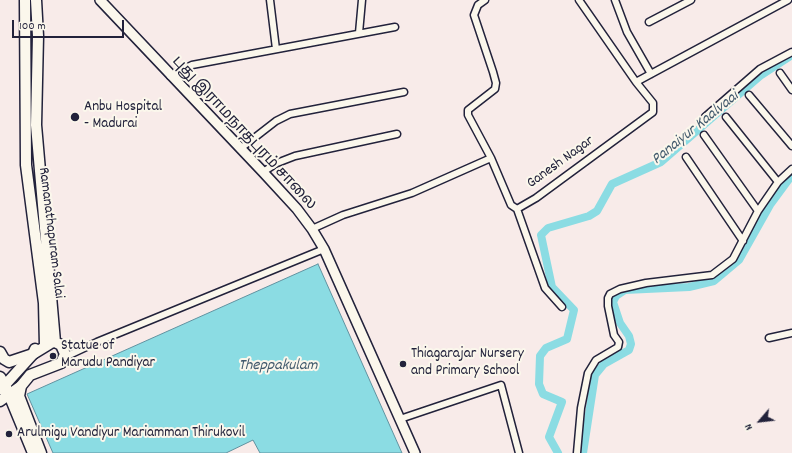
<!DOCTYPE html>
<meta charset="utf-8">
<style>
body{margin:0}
#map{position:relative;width:792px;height:453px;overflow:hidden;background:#f8ebe9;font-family:Dekko,sans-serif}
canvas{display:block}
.north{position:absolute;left:740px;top:401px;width:40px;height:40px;-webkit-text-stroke:3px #fbf7ec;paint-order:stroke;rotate:242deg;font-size:11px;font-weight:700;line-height:16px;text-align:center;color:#22223b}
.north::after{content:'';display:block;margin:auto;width:14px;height:18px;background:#22223b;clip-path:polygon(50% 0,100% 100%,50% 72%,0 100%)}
.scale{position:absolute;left:12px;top:20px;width:112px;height:18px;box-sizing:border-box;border:2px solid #22223b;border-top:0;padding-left:5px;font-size:12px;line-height:14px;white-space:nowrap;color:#22223b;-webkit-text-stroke:3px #fbf7ec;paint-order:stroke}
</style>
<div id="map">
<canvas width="792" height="453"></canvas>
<div class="north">N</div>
<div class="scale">100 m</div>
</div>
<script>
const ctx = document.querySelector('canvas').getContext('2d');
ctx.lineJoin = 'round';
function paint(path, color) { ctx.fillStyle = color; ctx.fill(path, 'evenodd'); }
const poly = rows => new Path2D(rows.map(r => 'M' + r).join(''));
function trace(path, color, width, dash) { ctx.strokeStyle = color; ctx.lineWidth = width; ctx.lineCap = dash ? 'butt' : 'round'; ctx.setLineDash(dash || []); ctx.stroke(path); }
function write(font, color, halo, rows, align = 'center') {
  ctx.font = font + ' Dekko,"Noto Sans Tamil",sans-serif'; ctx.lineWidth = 4; ctx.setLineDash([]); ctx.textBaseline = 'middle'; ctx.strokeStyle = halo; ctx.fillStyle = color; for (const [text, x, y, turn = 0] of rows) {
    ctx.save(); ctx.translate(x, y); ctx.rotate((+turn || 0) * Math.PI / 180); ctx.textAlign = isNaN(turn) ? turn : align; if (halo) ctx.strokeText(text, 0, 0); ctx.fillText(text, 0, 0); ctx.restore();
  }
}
const water = poly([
 [318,264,402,453,260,453,253,440,226,453,53,453,27,394,318,264]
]);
paint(water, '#8bdce3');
trace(water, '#6192a0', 1);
trace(poly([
 [558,453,549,437,562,402,543,394,539,384,540,356,546,348,567,339,574,310,552,287,541,235,548,228,589,216,597,211,612,184,661,162,760,76,792,55],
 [583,453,595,375,604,364,629,350,631,344,629,336,620,323,613,302,616,296,625,290,689,287,714,281,739,260,770,205,792,175]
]), '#8bdce3', 8);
const minor = poly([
 [270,0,276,49],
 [485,0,478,5,474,15,493,72,496,83,495,89,468,110,468,115,491,158],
 [579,0,636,82],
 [615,0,627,32,651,74],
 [649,22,691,0],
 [359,33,362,0],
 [780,73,792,90],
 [170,76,192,65,395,27],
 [749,95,792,146],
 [705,117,760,69,792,52],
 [726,117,778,182,792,169],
 [704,135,758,211,778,182],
 [240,149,276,121,290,114,404,92],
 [686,157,743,241],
 [263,172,277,163,295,156,397,134],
 [517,209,545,288,562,307],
 [312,229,343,215,412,193,491,158,511,205,517,209,536,198,653,112,653,103,636,82,788,0],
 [769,338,792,333],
 [65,357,97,342,324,249],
 [400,419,501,385,519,453],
 [577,453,581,408,588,373,596,360,618,347,619,342,614,335,608,306,608,298,610,294,620,289,646,283,712,275,733,259,758,211]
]);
const secondary = poly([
 [100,0,263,172,297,209,312,229,324,249,415,453]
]);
const primary = poly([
 [0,352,4,359,9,362,33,354],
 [0,377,5,385,0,389],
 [0,401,21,386]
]);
const trunk = poly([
 [25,0,26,165,44,303,45,346],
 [36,0,38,36,36,125,55,342],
 [33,354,51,343,55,342,61,345,65,354,61,363,30,375,21,386,19,396,41,453],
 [33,453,5,385,33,354,35,349]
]);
trace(minor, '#22223b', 9);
trace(secondary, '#22223b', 12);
trace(primary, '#22223b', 13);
trace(trunk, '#22223b', 13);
trace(minor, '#fbf7ec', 6);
trace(secondary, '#fbf7ec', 9);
trace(primary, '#fbf7ec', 10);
trace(trunk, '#fbf7ec', 10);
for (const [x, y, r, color] of [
 [75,117,5,"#22223b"],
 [53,356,4,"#22223b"],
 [403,364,4,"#22223b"],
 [9,434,4,"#22223b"]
]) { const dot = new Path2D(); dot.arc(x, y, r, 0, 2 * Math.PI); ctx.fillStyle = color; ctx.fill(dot); trace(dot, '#fbf7ec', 1.5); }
write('15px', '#22223b', '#fbf7ec', [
 ["Anbu Hospital",84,108],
 ["- Madurai",84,125],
 ["Statue of",61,347],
 ["Marudu Pandiyar",61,364],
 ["Thiagarajar Nursery",411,355],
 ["and Primary School",411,372],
 ["Arulmigu Vandiyur Mariamman Thirukovil",17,434]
], 'left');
write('15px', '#22223b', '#fbf7ec', [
 ["புது இராமநாதபுரம் சாலை",243,134,47],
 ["Ganesh Nagar",561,163,-36],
 ["Ramanathapuram Salai",50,233,83]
]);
write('italic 16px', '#425a6d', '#fbf7ec', [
 ["Panaiyur Kaalvaai",696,129,-39],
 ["Theppakulam",278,367]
]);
</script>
